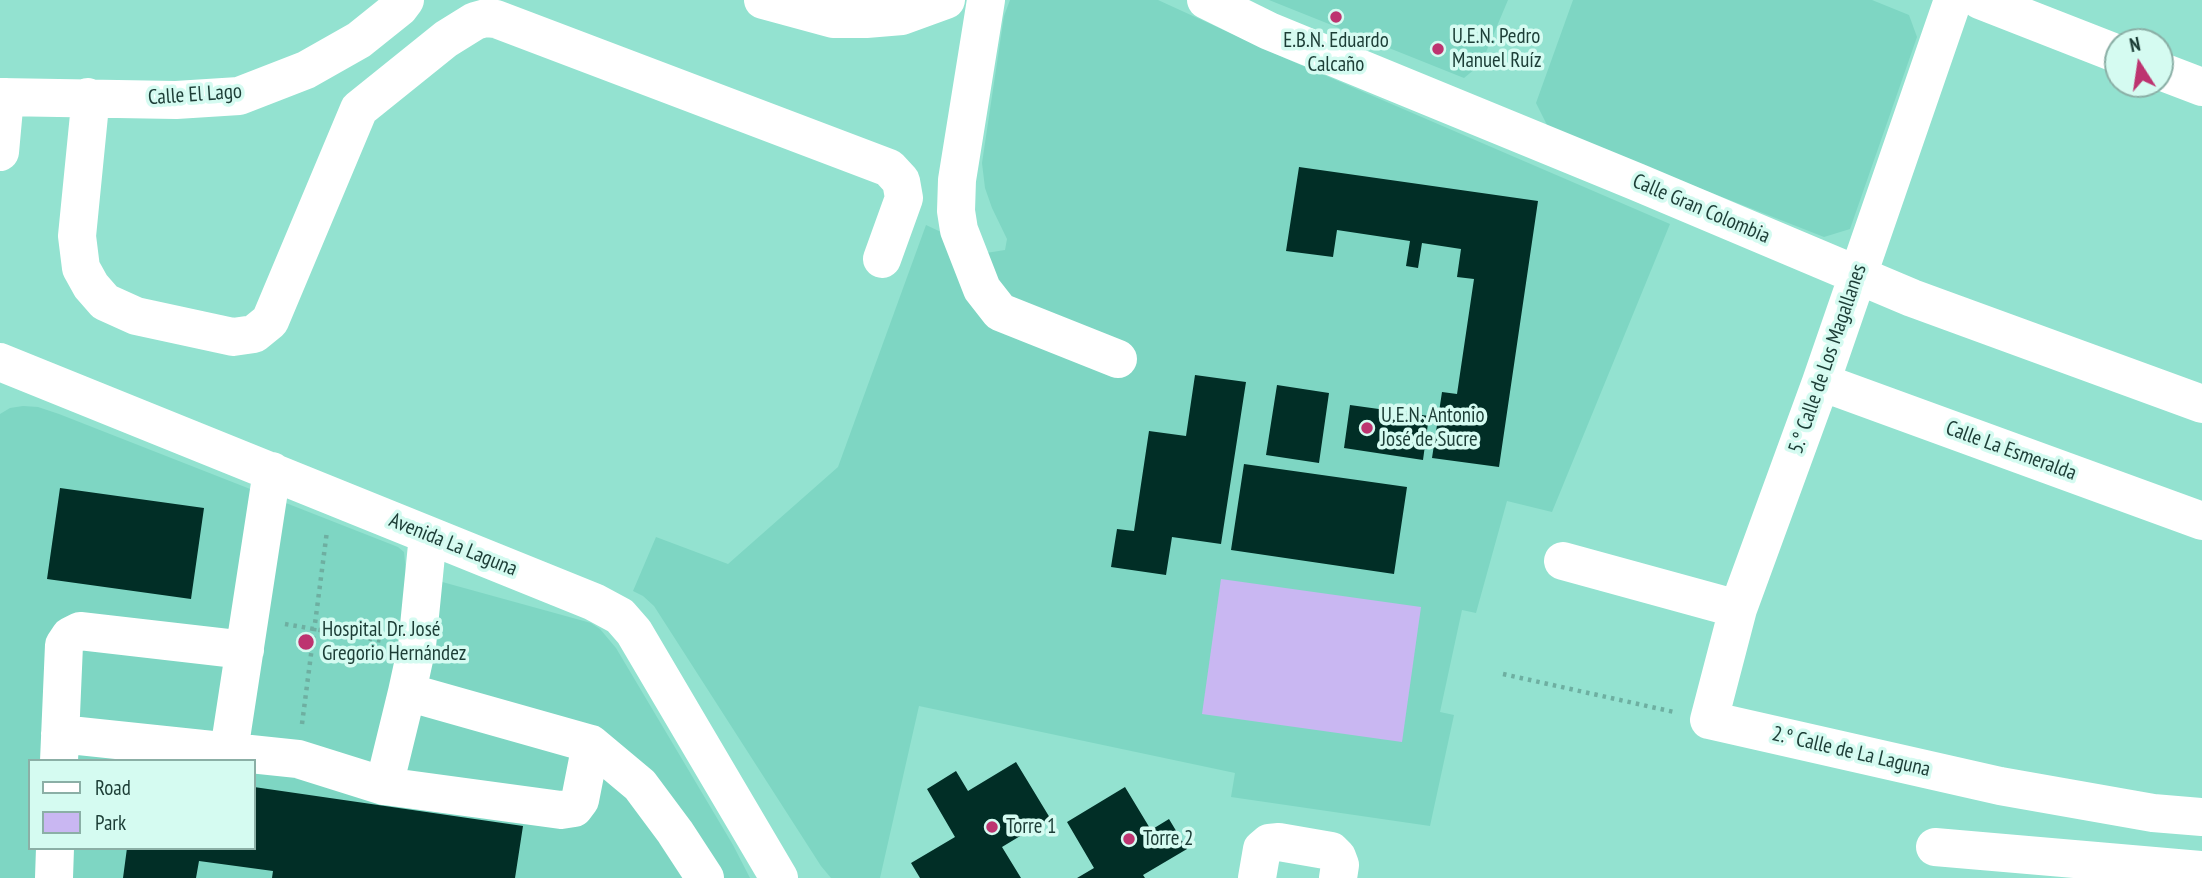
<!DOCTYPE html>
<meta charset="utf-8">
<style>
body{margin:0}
#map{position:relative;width:2202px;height:878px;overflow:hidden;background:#93e2d0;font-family:"PT Sans Narrow",sans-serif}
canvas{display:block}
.legend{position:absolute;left:28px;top:759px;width:228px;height:91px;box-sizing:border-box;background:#d5fbf1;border:2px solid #8bafa6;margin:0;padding:9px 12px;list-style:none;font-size:21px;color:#1c3d36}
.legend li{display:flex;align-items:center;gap:14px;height:35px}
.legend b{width:35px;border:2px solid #8bafa6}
.north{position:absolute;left:2104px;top:28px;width:70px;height:70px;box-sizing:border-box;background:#d5fbf1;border:2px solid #8bafa6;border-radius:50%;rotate:348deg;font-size:19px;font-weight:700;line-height:28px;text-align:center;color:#1c3d36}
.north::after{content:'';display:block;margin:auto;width:24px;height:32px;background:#bd3470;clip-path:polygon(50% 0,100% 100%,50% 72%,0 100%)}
</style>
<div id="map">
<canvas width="2202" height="878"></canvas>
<ul class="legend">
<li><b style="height:9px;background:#fff"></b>Road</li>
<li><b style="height:19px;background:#c9b7f2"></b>Park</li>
</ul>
<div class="north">N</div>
</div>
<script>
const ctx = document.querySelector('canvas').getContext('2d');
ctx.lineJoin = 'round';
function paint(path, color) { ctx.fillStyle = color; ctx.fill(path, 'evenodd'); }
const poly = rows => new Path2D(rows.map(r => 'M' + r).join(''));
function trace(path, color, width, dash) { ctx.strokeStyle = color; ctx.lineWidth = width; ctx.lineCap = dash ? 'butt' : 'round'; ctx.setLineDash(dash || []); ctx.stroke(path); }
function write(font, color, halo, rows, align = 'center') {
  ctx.font = font + ' "PT Sans Narrow",sans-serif'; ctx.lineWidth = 7; ctx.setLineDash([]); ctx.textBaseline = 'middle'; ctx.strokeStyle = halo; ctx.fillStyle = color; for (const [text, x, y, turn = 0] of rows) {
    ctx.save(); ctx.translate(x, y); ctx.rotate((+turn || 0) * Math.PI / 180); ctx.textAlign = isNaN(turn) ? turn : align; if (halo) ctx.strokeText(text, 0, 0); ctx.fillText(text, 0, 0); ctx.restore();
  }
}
paint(poly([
 [1010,0,1158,0,1287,59,1670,224,1552,512,1507,501,1476,613,1462,610,1440,712,1454,715,1430,826,1231,797,1235,773,919,706,880,878,831,878,821,866,654,606,643,596,633,591,656,537,728,564,838,467,926,225,986,253,1005,250,1007,239,992,208,985,188,982,163,1004,16],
 [1269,0,1508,0,1481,64,1464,78],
 [1573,0,1872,0,1909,15,1917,37,1850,229,1824,237,1549,129,1536,103],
 [23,406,38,407,59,414,398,547,404,552,406,572,591,623,600,629,616,648,733,845,750,878,0,878,0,414,10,408],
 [30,761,254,761,254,848,30,848]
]), '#7ed6c3');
paint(poly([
 [1221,579,1421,607,1402,742,1202,714]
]), '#c9b7f2');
paint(poly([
 [1299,167,1538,201,1499,467,1432,458,1442,392,1457,394,1474,279,1457,277,1461,249,1422,243,1418,268,1406,266,1410,241,1337,230,1333,257,1286,251],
 [1195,375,1246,382,1221,544,1172,537,1166,575,1111,567,1117,529,1134,531,1149,431,1186,436],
 [1277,385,1329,393,1319,463,1266,455],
 [1350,405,1429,416,1423,460,1344,448],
 [1244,464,1407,487,1394,574,1231,550],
 [60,488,204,508,191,599,47,579],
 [1016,762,1050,818,1002,847,1021,878,920,878,911,863,955,837,927,789,956,771,968,791],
 [254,787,523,826,515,878,272,878,273,871,199,861,196,878,123,878,127,848,254,848],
 [1125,787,1151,830,1169,819,1187,849,1143,875,1145,878,1077,878,1094,868,1067,822]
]), '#012e26');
trace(poly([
 [285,624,383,641],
 [1503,674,1674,712],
 [302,724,327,531]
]), '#6eafa1', 4.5, [3.5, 5]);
trace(poly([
 [763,0,833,19,866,19,902,16,946,0],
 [986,0,957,180,956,211,959,230,982,289,1000,312,1118,359],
 [1206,0,1269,31,1637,182,1912,298,2202,404],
 [1953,0,1821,382,1738,609,1709,720,2000,786,2153,813,2202,817],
 [1980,0,2118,54],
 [2160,71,2202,87],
 [0,97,176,100,239,96,306,70,359,40,399,8,405,0],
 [88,97,90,105,77,236,81,268,91,286,105,302,136,316,233,337,254,334,270,321,359,109,446,39,475,21,486,18,496,19,889,168,901,181,904,198,882,259],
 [0,152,5,97],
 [0,362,594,602,620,616,634,632,779,878],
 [1821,382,2202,521],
 [428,535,417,646,407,692,591,744,640,785,675,832,705,878],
 [1563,561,1738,609],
 [60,734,298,759,384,786,561,810,574,808,580,800,591,744],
 [229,751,272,471],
 [59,761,64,645,70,636,80,631,245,650],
 [384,786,407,692],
 [1935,847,2202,870],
 [54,878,55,848],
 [1257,878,1262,849,1269,843,1279,842,1331,851,1337,857,1340,865,1338,878]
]), '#fff', 38);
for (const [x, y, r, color] of [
 [1336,17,7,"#bd3470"],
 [1438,49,7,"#bd3470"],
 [1367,428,7,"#bd3470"],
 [306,642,9,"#bd3470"],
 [992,827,7,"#bd3470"],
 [1129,839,7,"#bd3470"]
]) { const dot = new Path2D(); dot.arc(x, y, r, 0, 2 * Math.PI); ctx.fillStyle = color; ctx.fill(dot); trace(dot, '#d5fbf1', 2.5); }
write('21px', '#1c3d36', '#d5fbf1', [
 ["U.E.N. Pedro",1452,37],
 ["Manuel Ruíz",1452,61],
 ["E.B.N. Eduardo",1336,41,"center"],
 ["Calcaño",1336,65,"center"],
 ["U.E.N. Antonio",1381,416],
 ["José de Sucre",1381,440],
 ["Hospital Dr. José",322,630],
 ["Gregorio Hernández",322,654],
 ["Torre 1",1006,827],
 ["Torre 2",1143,839]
], 'left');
write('21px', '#1c3d36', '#d5fbf1', [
 ["Calle El Lago",195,95,-4],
 ["Calle Gran Colombia",1701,209,23],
 ["5.° Calle de Los Magallanes",1828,359,-71],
 ["Calle La Esmeralda",2011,451,20],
 ["Avenida La Laguna",453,545,22],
 ["2.° Calle de La Laguna",1851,752,13]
]);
</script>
